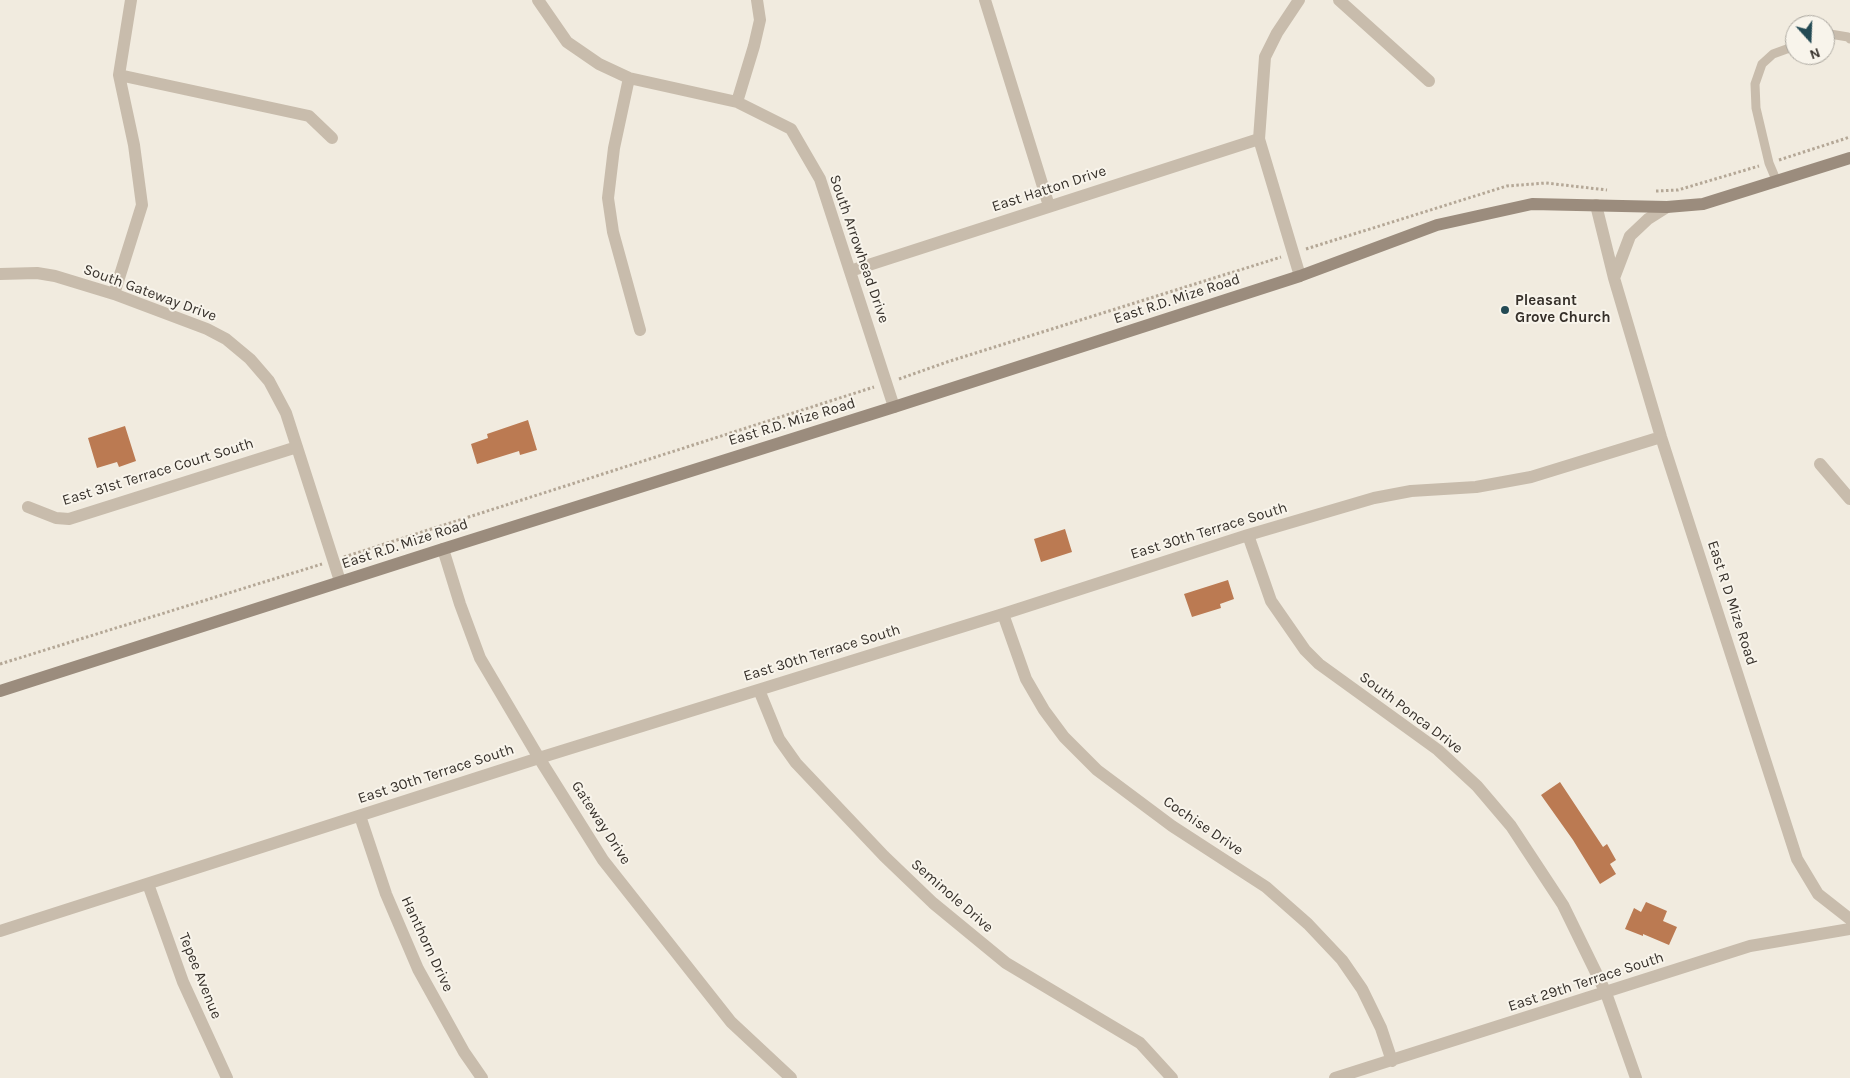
<!DOCTYPE html>
<style>
body{margin:0}
#map{position:relative;width:1850px;height:1078px;overflow:hidden;background:#f1ebdf;font-family:Karla,sans-serif}
canvas{display:block}
.north{position:absolute;left:1785px;top:15px;width:50px;height:50px;box-sizing:border-box;background:#f8f4eb;border:1px solid #aaa69e;border-radius:50%;rotate:160deg;font-size:14px;font-weight:700;line-height:20px;text-align:center;color:#36302a}
.north::after{content:'';display:block;margin:auto;width:18px;height:22px;background:#234a54;clip-path:polygon(50% 0,100% 100%,50% 72%,0 100%)}
</style>
<div id="map">
<canvas width="1850" height="1078"></canvas>
<div class="north">N</div>
</div>
<script>
const ctx = document.querySelector('canvas').getContext('2d');
ctx.lineJoin = 'round';
function paint(path, color) { ctx.fillStyle = color; ctx.fill(path, 'evenodd'); }
const poly = rows => new Path2D(rows.map(r => 'M' + r).join(''));
function trace(path, color, width, dash) { ctx.strokeStyle = color; ctx.lineWidth = width; ctx.lineCap = dash ? 'butt' : 'round'; ctx.setLineDash(dash || []); ctx.stroke(path); }
function write(font, color, halo, rows, align = 'center') {
  ctx.font = font + ' Karla,sans-serif'; ctx.lineWidth = 4; ctx.setLineDash([]); ctx.textBaseline = 'middle'; ctx.strokeStyle = halo; ctx.fillStyle = color; for (const [text, x, y, turn = 0] of rows) {
    ctx.save(); ctx.translate(x, y); ctx.rotate((+turn || 0) * Math.PI / 180); ctx.textAlign = isNaN(turn) ? turn : align; if (halo) ctx.strokeText(text, 0, 0); ctx.fillText(text, 0, 0); ctx.restore();
  }
}
paint(poly([
 [528,420,537,450,520,455,519,451,477,464,471,444,488,438,487,434],
 [125,426,136,461,119,467,117,462,97,468,88,438],
 [1065,529,1072,552,1041,562,1034,539],
 [1228,580,1234,599,1220,604,1221,608,1192,617,1184,594],
 [1560,782,1603,847,1607,844,1616,860,1610,864,1616,874,1600,884,1573,840,1541,795],
 [1646,902,1667,911,1663,921,1677,927,1669,945,1643,934,1643,936,1625,929,1634,908,1641,912]
]), '#bb7a52');
trace(poly([
 [1779,160,1850,137],
 [1656,191,1678,190,1759,166],
 [1306,249,1507,186,1546,183,1607,190],
 [899,379,947,362,1281,257],
 [344,557,874,387],
 [0,664,322,564]
]), '#b4a796', 3, [2.5, 2.5]);
trace(poly([
 [1825,36,1830,34,1848,37,1850,39],
 [1777,182,1769,163,1756,108,1755,84,1762,64,1773,54,1795,46]
]), '#c8bcac', 9);
trace(poly([
 [538,0,567,42,599,64,629,78,737,102,791,129,820,179,894,407],
 [985,0,1049,206],
 [1299,0,1277,33,1265,57,1259,139,1300,276],
 [1339,0,1429,81],
 [119,75,309,116,332,138],
 [629,78,614,148,608,198,613,232,640,330],
 [737,102,754,46,760,20,757,0],
 [1596,205,1614,278,1661,437,1797,859,1818,894,1850,919],
 [850,271,1259,139],
 [0,274,37,273,55,276,114,294,207,329,226,339,250,359,269,381,286,413,340,581],
 [1614,278,1630,236,1648,219,1667,207],
 [114,294,142,205,134,145,119,75,131,0],
 [1820,464,1850,499],
 [28,507,56,518,69,519,297,447],
 [1248,535,1271,601,1305,650,1319,664,1438,750,1477,786,1511,826,1563,905,1606,993,1636,1078],
 [443,549,460,604,480,658,539,758,603,860,731,1022,791,1078],
 [1003,614,1026,679,1044,710,1064,737,1097,770,1172,826,1266,887,1308,924,1342,960,1362,989,1381,1028,1392,1061],
 [759,690,779,739,796,763,884,856,933,903,1006,963,1140,1043,1172,1078],
 [360,816,386,894,418,969,464,1052,482,1078],
 [148,884,183,982,227,1078],
 [0,931,539,758,1003,614,1248,535,1374,498,1411,491,1476,487,1531,477,1661,437],
 [1335,1078,1750,946,1850,929]
]), '#c8bcac', 12);
trace(poly([
 [0,691,443,549,894,407,1300,276,1437,225,1532,204,1667,207,1703,204,1850,158]
]), '#9b8c7d', 12);
for (const [x, y, r, color] of [
 [1505,310,5,"#234a54"]
]) { const dot = new Path2D(); dot.arc(x, y, r, 0, 2 * Math.PI); ctx.fillStyle = color; ctx.fill(dot); trace(dot, '#f8f4eb', 2); }
write('15px', '#36302a', '#f8f4eb', [
 ["East Hatton Drive",1049,189,-18],
 ["South Arrowhead Drive",859,249,71],
 ["South Gateway Drive",150,293,20],
 ["East R.D. Mize Road",1177,299,-18],
 ["East R.D. Mize Road",792,422,-17],
 ["East 31st Terrace Court South",158,472,-17],
 ["East 30th Terrace South",1209,531,-17],
 ["East R.D. Mize Road",405,544,-18],
 ["East R D Mize Road",1732,603,72],
 ["East 30th Terrace South",822,653,-17],
 ["South Ponca Drive",1411,713,37],
 ["East 30th Terrace South",436,774,-18],
 ["Gateway Drive",601,823,57],
 ["Cochise Drive",1203,826,34],
 ["Seminole Drive",952,896,41],
 ["Hanthorn Drive",427,944,65],
 ["Tepee Avenue",200,976,68],
 ["East 29th Terrace South",1586,982,-18]
]);
write('bold 15px', '#36302a', '#f8f4eb', [
 ["Pleasant",1515,301],
 ["Grove Church",1515,318]
], 'left');
</script>
